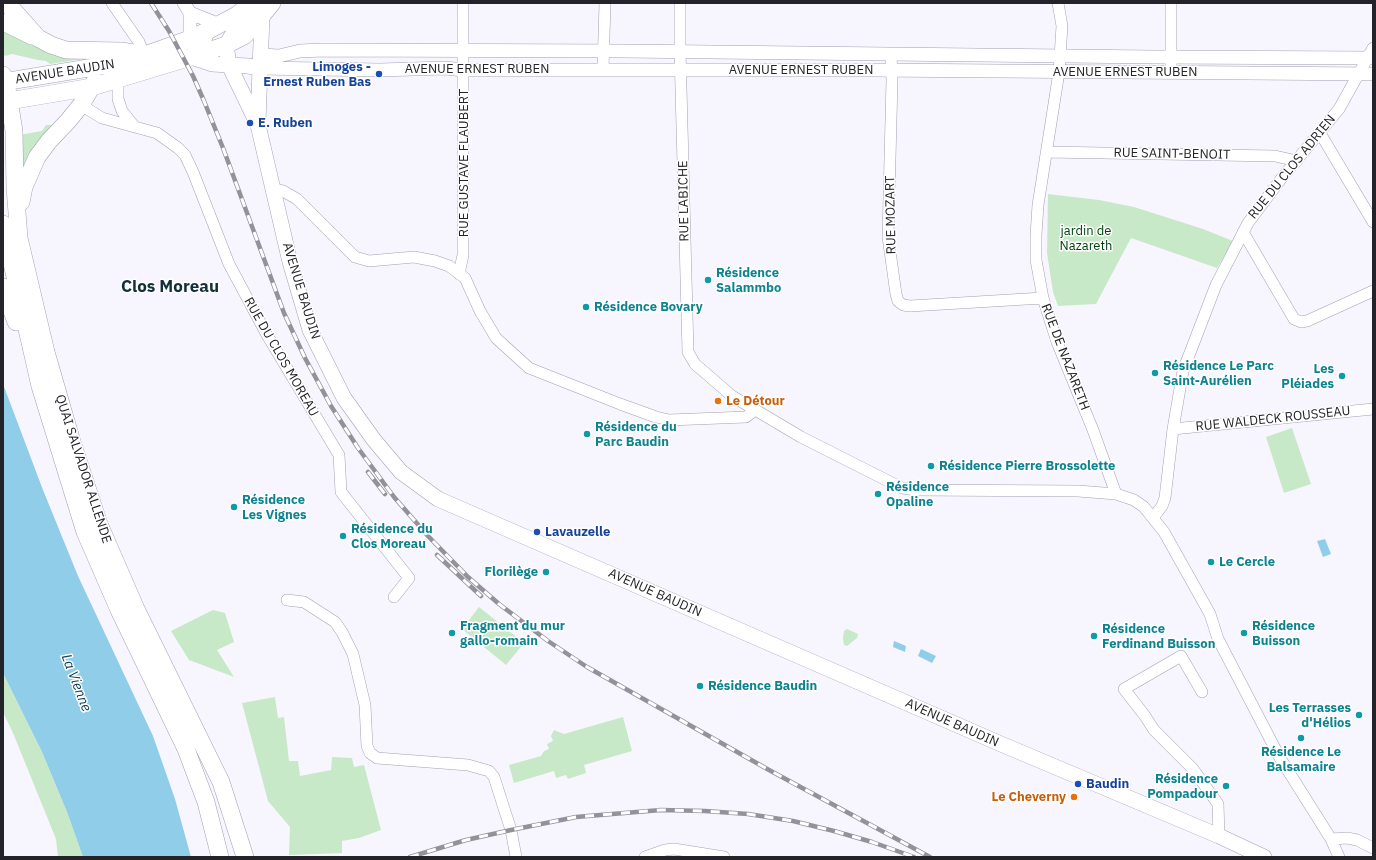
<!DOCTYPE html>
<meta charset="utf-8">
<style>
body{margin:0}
#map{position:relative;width:1376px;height:860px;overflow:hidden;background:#f7f6fe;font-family:"IBM Plex Sans",sans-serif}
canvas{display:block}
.frame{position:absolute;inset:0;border:4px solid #24232a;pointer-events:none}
</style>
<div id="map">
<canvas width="1376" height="860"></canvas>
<div class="frame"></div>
</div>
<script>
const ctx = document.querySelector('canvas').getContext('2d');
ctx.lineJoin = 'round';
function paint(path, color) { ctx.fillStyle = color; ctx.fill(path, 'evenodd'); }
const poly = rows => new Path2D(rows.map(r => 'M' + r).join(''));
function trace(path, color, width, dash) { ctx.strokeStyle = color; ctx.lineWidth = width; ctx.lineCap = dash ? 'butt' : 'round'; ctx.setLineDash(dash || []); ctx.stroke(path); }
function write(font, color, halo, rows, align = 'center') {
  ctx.font = font + ' "IBM Plex Sans",sans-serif'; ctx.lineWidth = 3; ctx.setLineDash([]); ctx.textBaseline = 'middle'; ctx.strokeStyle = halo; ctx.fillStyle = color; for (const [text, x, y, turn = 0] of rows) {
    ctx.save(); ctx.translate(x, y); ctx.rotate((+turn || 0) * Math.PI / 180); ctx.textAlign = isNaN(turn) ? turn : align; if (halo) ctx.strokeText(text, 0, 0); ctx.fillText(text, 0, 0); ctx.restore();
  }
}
paint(poly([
 [3,27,102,56,50,64,46,61,38,60,12,54,5,56,3,53],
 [46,125,55,125,21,178,19,135,42,131],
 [1048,194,1099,200,1134,207,1203,229,1233,241,1217,268,1131,238,1096,304,1058,306,1053,292,1047,253],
 [1292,428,1311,484,1284,493,1266,437],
 [479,607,524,643,506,665,462,629],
 [213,610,225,613,234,642,217,650,234,677,189,660,171,631],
 [847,629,858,634,857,638,847,646,844,645,843,638,844,631],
 [3,673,42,752,67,812,83,857,58,857,56,839,13,733,3,712],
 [275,697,278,718,284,717,289,761,298,761,300,776,331,770,332,757,352,758,354,767,364,765,381,830,359,838,342,841,342,853,289,855,290,827,268,801,242,703],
 [623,717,632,751,584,765,586,773,568,779,566,775,556,778,554,771,514,783,509,765,541,756,544,751,549,749,547,744,553,741,551,736,554,730,564,734]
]), '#c8e9c8');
paint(poly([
 [3,384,43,490,78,576,153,736,175,799,191,857,83,857,67,812,42,752,3,673],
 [1325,539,1331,554,1323,557,1317,541],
 [894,641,906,646,905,652,893,647],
 [921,649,936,656,932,663,918,656]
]), '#90cde8');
const minor = poly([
 [112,3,139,42,144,54],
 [680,3,680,51,688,352,695,364,732,396,801,437,902,488,916,490,1078,491,1116,494,1134,500,1144,507,1164,532,1210,614,1218,639,1280,758,1331,839,1339,857],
 [1058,3,1062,26,1059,72,1038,205,1036,235,1036,260,1043,298,1057,342,1093,430,1116,494],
 [1171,3,1171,72],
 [891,54,892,80,888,237,896,294,898,301,903,305,910,306,1043,298],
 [603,69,605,3],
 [118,80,118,99,122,111,134,126],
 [81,105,102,118,157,133,178,148,185,155,193,172,229,264,267,335,339,455,341,492,409,578,394,597],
 [1320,133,1373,222],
 [1046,152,1275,156,1297,161],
 [273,189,283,191,297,199,355,257,369,261,414,257,435,261,449,266,465,278,480,311,496,338,529,368,620,404,656,417,669,420,746,417,755,410],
 [1243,232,1294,319,1301,322,1307,321,1373,291],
 [459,274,463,255,463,3],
 [1173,429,1373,409],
 [1153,518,1162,506,1165,498,1173,429,1183,371,1216,285,1248,223,1281,179,1339,109,1373,48],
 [287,600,304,602,335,622,342,632,353,654,365,705,367,746,370,753,377,758,468,765,489,771,494,777,501,799,511,830,516,857],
 [1202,692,1181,656,1124,689,1145,716,1154,730,1193,769,1218,804,1219,836],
 [1331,839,1347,838,1357,840,1373,848],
 [645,857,665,850,674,849,724,857]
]);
const tertiary = poly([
 [184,3,190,13,220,25],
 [190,39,190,13],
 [261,55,279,56,300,51,323,50,624,51,1154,57,1373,58],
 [260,68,380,70,445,68,464,70,873,70,1373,74]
]);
const secondary = poly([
 [257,3,254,10,234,32,226,45,229,65,258,125,290,262,310,330,344,398,374,440,401,472,438,499,1001,744,1219,836,1264,857],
 [207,31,203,43,191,57,212,64,248,66,260,68],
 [258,122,262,16]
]);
const primary = poly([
 [7,3,38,38,51,45,66,50,121,51,141,54],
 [3,22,32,36],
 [3,75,6,82,14,131,15,187,19,238,46,352,72,442,99,524,136,609,221,782,245,857],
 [3,82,125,62,190,39,207,31,237,15,252,3],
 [3,102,92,87,191,57,226,45,244,36,251,29,272,3],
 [21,202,24,187,37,157,49,141,68,121,81,105,95,81],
 [3,224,40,386,85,532,119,610,186,749,206,802,220,857],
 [3,287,16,322]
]);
trace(minor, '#a2a0b3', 12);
trace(tertiary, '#a2a0b3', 14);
trace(secondary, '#a2a0b3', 16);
trace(primary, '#a2a0b3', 18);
trace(minor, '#fff', 11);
trace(tertiary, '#fff', 13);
trace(secondary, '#fff', 15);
trace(primary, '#fff', 17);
const rail = poly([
 [151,3,169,31,193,76,204,101,223,148,284,313,305,358,331,406,358,448,394,497,428,536,468,577,499,604,548,641,587,667,769,770,930,857],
 [368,472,385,494],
 [437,555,481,596],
 [410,857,466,840,511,830,576,817,661,810,705,811,748,814,793,821,834,831,872,842,914,857]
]);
trace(rail, '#93929a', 4.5);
trace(rail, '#fff', 3, [9]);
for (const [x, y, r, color] of [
 [379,74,4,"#1a4fb4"],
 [250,123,4,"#1a4fb4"],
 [708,280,4,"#0f9aa8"],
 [586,307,4,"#0f9aa8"],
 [1155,373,4,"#0f9aa8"],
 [1342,376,4,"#0f9aa8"],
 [718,401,4,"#e8710a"],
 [587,434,4,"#0f9aa8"],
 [931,466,4,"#0f9aa8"],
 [878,494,4,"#0f9aa8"],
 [234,507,4,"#0f9aa8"],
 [537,532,4,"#1a4fb4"],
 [343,536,4,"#0f9aa8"],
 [1211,562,4,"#0f9aa8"],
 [546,572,4,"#0f9aa8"],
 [452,633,4,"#0f9aa8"],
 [1244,633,4,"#0f9aa8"],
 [1094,636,4,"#0f9aa8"],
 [700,686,4,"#0f9aa8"],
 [1359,715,4,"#0f9aa8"],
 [1301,738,4,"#0f9aa8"],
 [1078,784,4,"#1a4fb4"],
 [1226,786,4,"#0f9aa8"],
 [1074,797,4,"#e8710a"]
]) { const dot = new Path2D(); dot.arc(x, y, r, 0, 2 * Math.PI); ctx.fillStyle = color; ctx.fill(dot); trace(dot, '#fff', 1.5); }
write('bold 13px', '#164399', '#fff', [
 ["Limoges -",371,67,"right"],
 ["Ernest Ruben Bas",371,82,"right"],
 ["E. Ruben",258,123],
 ["Lavauzelle",545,532],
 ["Baudin",1086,784]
], 'left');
write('13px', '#24232a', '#fff', [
 ["AVENUE ERNEST RUBEN",477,69],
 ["AVENUE ERNEST RUBEN",801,70],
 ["AVENUE BAUDIN",65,72,-9],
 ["AVENUE ERNEST RUBEN",1125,72],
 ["RUE SAINT-BENOIT",1172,154,1],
 ["RUE GUSTAVE FLAUBERT",464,163,-90],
 ["RUE DU CLOS ADRIEN",1292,167,-51],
 ["RUE LABICHE",684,201,-91],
 ["RUE MOZART",891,215,-91],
 ["AVENUE BAUDIN",301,291,73],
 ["RUE DU CLOS MOREAU",281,357,60],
 ["RUE DE NAZARETH",1065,357,69],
 ["RUE WALDECK ROUSSEAU",1273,419,-6],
 ["QUAI SALVADOR ALLENDE",83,469,72],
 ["AVENUE BAUDIN",655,593,24],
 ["AVENUE BAUDIN",952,723,24]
]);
write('13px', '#02420c', '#fff', [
 ["jardin de",1086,231],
 ["Nazareth",1086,246]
]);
write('bold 13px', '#0d838f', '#fff', [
 ["Résidence",716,273],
 ["Salammbo",716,288],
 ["Résidence Bovary",594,307],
 ["Résidence Le Parc",1163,366],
 ["Saint-Aurélien",1163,381],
 ["Les",1334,369,"right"],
 ["Pléiades",1334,384,"right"],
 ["Résidence du",595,427],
 ["Parc Baudin",595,442],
 ["Résidence Pierre Brossolette",939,466],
 ["Résidence",886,487],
 ["Opaline",886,502],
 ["Résidence",242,500],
 ["Les Vignes",242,515],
 ["Résidence du",351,529],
 ["Clos Moreau",351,544],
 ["Le Cercle",1219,562],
 ["Florilège",538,572,"right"],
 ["Fragment du mur",460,626],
 ["gallo-romain",460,641],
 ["Résidence",1252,626],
 ["Buisson",1252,641],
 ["Résidence",1102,629],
 ["Ferdinand Buisson",1102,644],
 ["Résidence Baudin",708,686],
 ["Les Terrasses",1351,708,"right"],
 ["d'Hélios",1351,723,"right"],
 ["Résidence Le",1301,752,"center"],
 ["Balsamaire",1301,767,"center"],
 ["Résidence",1218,779,"right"],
 ["Pompadour",1218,794,"right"]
], 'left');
write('bold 13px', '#c56008', '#fff', [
 ["Le Détour",726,401],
 ["Le Cheverny",1066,797,"right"]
], 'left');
write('italic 14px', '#0e4255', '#fff', [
 ["La Vienne",76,683,69]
]);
write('bold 17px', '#12303a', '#fff', [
 ["Clos Moreau",170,287]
]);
</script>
